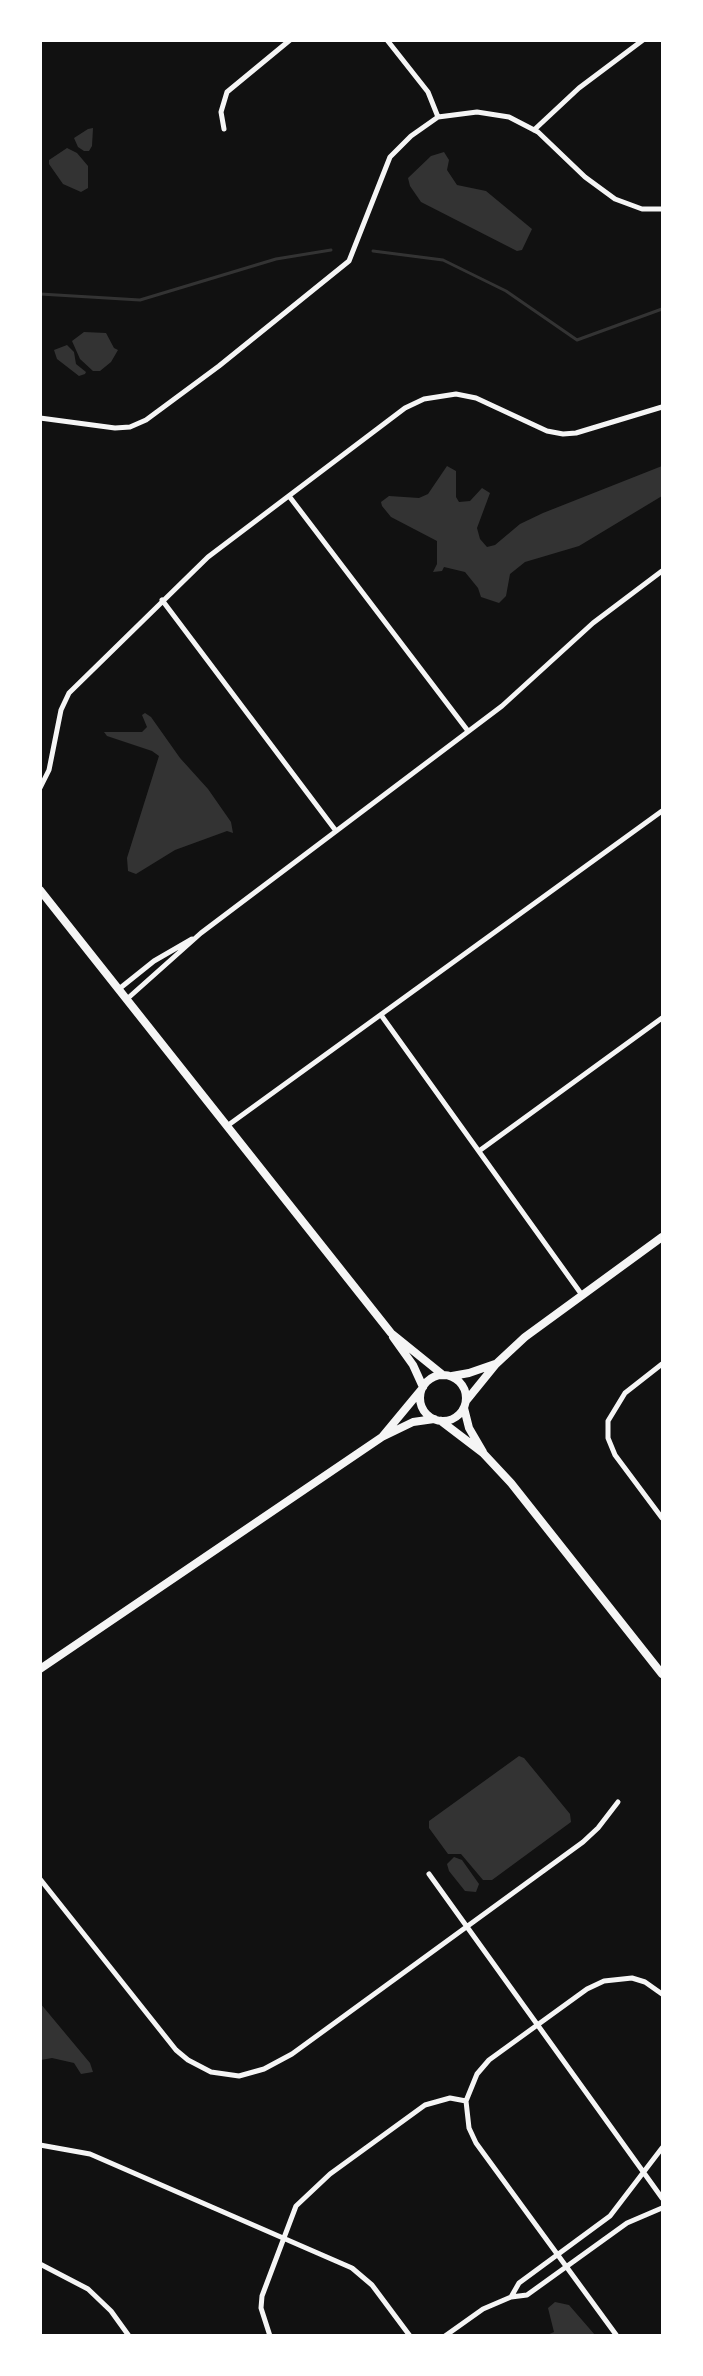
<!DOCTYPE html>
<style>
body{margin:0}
#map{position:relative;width:703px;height:2376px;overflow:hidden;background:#111;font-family:Cabin,sans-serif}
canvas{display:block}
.frame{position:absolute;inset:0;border:42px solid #fff;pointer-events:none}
</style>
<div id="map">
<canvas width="703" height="2376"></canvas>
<div class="frame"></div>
</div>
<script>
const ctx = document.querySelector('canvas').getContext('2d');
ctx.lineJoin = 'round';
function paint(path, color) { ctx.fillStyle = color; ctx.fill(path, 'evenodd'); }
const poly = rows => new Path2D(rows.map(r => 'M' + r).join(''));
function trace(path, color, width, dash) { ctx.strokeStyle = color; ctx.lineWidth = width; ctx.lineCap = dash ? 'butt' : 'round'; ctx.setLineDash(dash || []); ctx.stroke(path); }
paint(poly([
 [93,128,92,146,89,151,84,151,78,147,74,138,88,129],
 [67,148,77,153,88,166,88,188,81,192,63,184,49,164,49,160],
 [444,152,449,160,447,170,457,185,486,191,532,229,522,250,517,251,421,202,410,186,408,178,431,156],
 [84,332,106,333,114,348,118,350,111,362,100,371,93,371,80,359,72,341],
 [67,345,74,352,76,364,86,372,85,374,79,376,57,359,54,350],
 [447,466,456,471,456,497,459,502,470,501,482,488,490,493,477,528,480,539,487,547,495,545,520,524,543,513,662,466,662,496,579,546,525,562,510,574,506,596,499,603,481,597,478,588,465,572,444,567,442,571,433,572,437,564,437,541,391,517,382,506,381,502,389,496,419,498,428,494],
 [145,713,151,717,180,758,208,789,231,822,233,833,227,831,175,850,136,874,128,871,127,858,159,756,152,751,107,736,104,732,142,732,147,727,142,715],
 [519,1756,524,1758,570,1814,571,1822,492,1880,483,1880,461,1854,448,1854,429,1828,429,1821],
 [454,1857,462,1860,479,1884,476,1892,465,1891,449,1871,447,1864],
 [40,2003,90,2063,93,2072,81,2074,74,2063,52,2058,41,2060],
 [555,2302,569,2305,595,2335,547,2335,554,2332,548,2308]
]), '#333');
trace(poly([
 [373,251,443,260,506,291,577,340,662,309],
 [40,294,140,300,276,259,331,250]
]), '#333', 3);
trace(poly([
 [387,40,428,92,438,117],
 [224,129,221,112,227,92,290,40],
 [534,130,579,88,643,40],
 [40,418,115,428,130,427,146,420,219,366,349,261,390,157,411,136,438,117,477,112,509,117,538,132,585,177,615,199,642,209,662,209],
 [289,496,468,731],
 [162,600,336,831],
 [40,788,49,770,61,710,69,693,208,557,405,408,424,399,456,394,476,398,547,431,563,434,576,433,662,407],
 [119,989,154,961,192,939],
 [127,999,201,933,502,706,593,623,662,571],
 [381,1015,582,1295],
 [227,1126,662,811],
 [479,1151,662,1018],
 [662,1364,625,1393,608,1421,608,1438,615,1455,662,1518],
 [429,1874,662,2198],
 [40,1879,176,2050,188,2060,211,2072,239,2076,264,2069,292,2054,583,1842,598,1828,618,1802],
 [40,2145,90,2154,352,2268,372,2285,410,2336],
 [40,2264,88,2289,111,2311,129,2336],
 [511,2297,519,2283,610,2216,662,2148],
 [270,2336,261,2308,262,2296,296,2206,330,2174,425,2105,450,2098,466,2101],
 [445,2336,483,2309,511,2297,527,2295,627,2223,662,2208],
 [617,2336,476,2143,469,2128,466,2101,477,2074,489,2060,587,1989,604,1981,632,1978,645,1982,662,1994]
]), '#f5f5f5', 5);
trace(poly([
 [40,890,391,1333,443,1375],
 [393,1337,413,1365,423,1387],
 '420 1398a23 23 0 1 1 46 0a23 23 0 1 1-46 0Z',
 [452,1376,469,1373,495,1364],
 [466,1401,496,1364,525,1337,662,1237],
 [464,1408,469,1428,483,1452],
 [441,1421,483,1453,511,1483,662,1674],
 [382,1437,421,1390],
 [40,1669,382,1437,413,1422,434,1419]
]), '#f5f5f5', 8);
</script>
